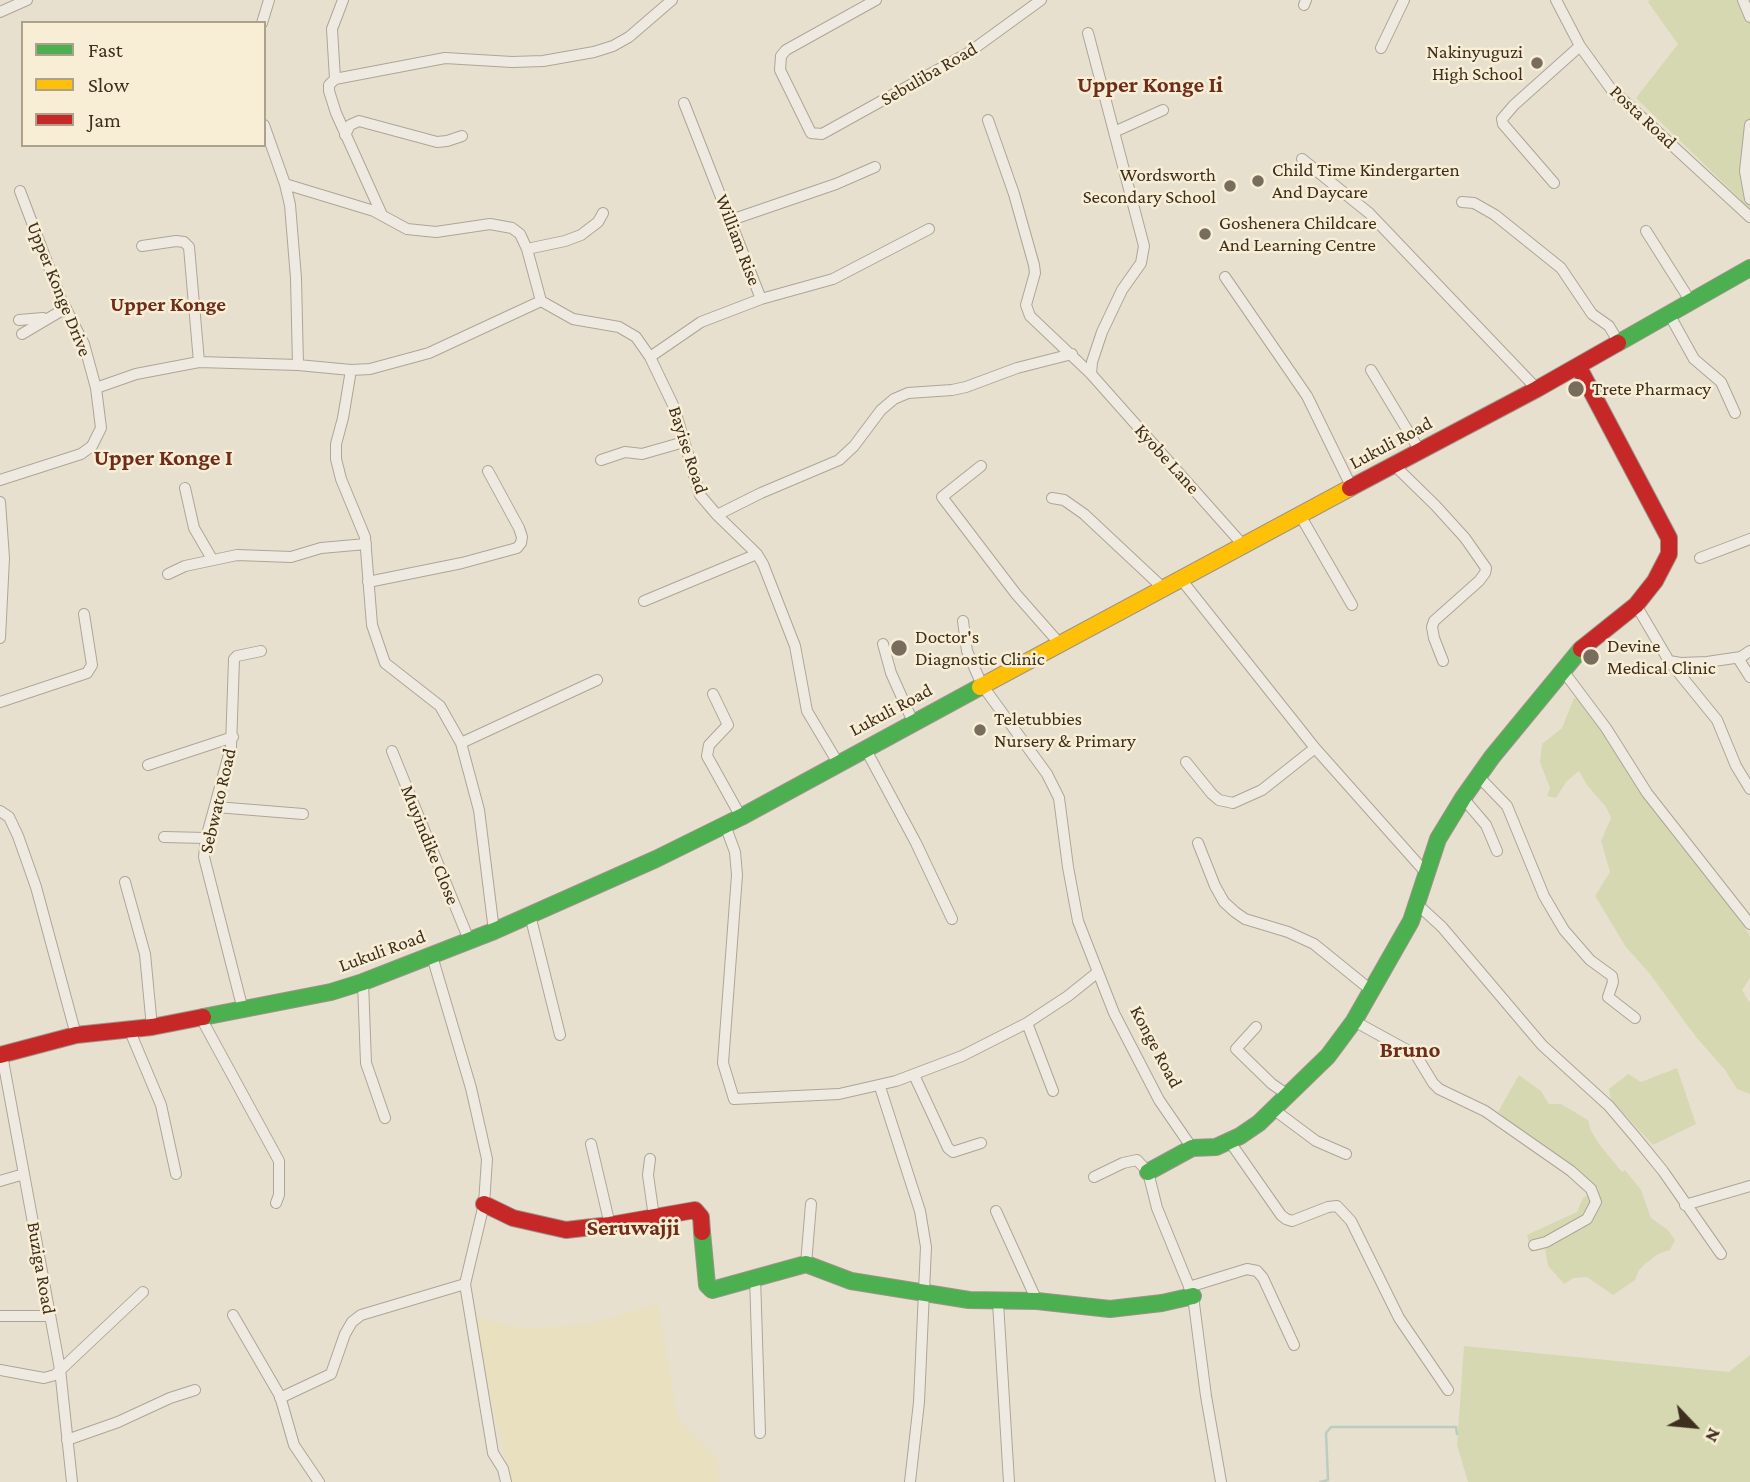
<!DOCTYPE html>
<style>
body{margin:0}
#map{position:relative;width:1750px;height:1482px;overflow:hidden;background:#e7e0cf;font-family:"Crimson Pro",serif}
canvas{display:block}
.legend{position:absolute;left:21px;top:21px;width:245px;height:126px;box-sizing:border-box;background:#f8eed5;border:2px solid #ada18c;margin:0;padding:9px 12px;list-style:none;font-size:21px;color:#3d2e1e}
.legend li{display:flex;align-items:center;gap:14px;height:35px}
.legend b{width:35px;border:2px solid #ada18c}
.north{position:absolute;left:1659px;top:1391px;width:70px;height:70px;-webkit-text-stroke:5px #f8eed5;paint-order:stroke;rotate:116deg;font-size:19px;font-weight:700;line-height:28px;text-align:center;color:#3d2e1e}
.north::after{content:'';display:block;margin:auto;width:24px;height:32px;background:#3d2e1e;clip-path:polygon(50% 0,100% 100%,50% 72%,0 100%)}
</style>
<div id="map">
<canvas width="1750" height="1482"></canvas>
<ul class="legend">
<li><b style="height:9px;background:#4caf50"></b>Fast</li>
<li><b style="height:9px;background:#ffc107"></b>Slow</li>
<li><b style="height:9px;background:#c62828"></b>Jam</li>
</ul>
<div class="north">N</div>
</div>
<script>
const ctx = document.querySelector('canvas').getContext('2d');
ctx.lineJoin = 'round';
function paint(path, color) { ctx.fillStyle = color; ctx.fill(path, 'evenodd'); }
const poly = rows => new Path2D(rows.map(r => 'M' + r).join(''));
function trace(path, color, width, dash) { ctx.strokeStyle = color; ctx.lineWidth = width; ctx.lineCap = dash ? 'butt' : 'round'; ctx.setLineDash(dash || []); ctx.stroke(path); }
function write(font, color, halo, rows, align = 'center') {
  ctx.font = font + ' "Crimson Pro",serif'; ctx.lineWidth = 5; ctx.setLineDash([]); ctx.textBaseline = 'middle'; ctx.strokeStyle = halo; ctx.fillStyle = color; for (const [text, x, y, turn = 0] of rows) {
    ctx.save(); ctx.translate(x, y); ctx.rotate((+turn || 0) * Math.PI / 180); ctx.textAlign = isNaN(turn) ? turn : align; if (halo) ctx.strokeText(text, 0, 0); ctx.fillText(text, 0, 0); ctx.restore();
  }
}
paint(poly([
 [658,1304,678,1420,718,1460,719,1482,510,1482,472,1315,522,1328,543,1328,599,1321]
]), '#e8e0bf');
paint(poly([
 [1650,0,1750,0,1750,218,1740,199,1636,98,1678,44,1648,2],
 [1574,698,1582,701,1672,835,1731,906,1750,936,1750,978,1742,990,1750,1003,1750,1094,1737,1089,1725,1070,1696,1037,1650,974,1626,947,1595,896,1610,872,1601,841,1611,818,1606,807,1587,785,1579,771,1566,782,1556,798,1547,796,1550,788,1540,762,1542,744,1562,728],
 [1677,1068,1696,1124,1653,1145,1611,1100,1609,1089,1628,1074,1641,1082],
 [1519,1075,1541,1091,1549,1104,1561,1104,1588,1120,1591,1131,1599,1144,1622,1172,1625,1170,1641,1190,1651,1218,1668,1230,1675,1240,1670,1250,1658,1254,1645,1264,1639,1270,1635,1280,1613,1295,1587,1277,1573,1278,1564,1284,1548,1266,1545,1249,1531,1252,1527,1235,1577,1212,1583,1198,1599,1189,1517,1129,1498,1112],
 [1464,1346,1729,1372,1750,1355,1750,1482,1468,1482,1457,1445]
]), '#d6d8b1');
trace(poly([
 [1320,1482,1328,1480,1326,1433,1331,1427,1456,1427,1457,1434]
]), '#bacdc2', 2.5);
const street = poly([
 [876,0,786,50,781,56,780,70,811,133,822,134,968,53,1041,0],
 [1556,0,1580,46,1611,89,1750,217],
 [1743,0,1750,17],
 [1304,5,1306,0],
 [0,12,27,0],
 [262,23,269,0],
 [1088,33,1144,246,1141,263,1122,290,1102,332,1092,362,1091,374],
 [1381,48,1404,0],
 [335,79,332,29,343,0],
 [988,120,1014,194,1034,265,1035,273,1026,305,1030,316,1091,374,1243,545],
 [264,125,285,184,290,205,296,278,298,365],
 [1750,125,1745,171,1750,199],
 [1114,132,1163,110],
 [345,135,350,125,359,121,437,142,447,141,462,136],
 [1302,159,1369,213,1537,389],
 [1554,183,1503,124,1502,119,1514,105,1580,46],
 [285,184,374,211,407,229,436,232,490,224,512,228,520,234,527,249,541,301],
 [1462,202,1474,203,1495,215,1561,268,1592,314,1609,326,1619,343],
 [382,215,336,113,329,91,329,85,335,79,445,58,512,62,543,61,594,52,613,46,629,37,672,0],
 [731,220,836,184,875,167],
 [1646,231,1691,302],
 [142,246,176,241,184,242,189,247,199,362],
 [527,249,565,241,581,235,598,222,603,213],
 [1225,277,1307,396,1352,488],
 [761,299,833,279,929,229],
 [541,301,573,319,619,327,636,337,650,357,674,407,700,495,717,515,757,554,763,564,795,646,807,711,838,763],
 [1669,314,1694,359,1721,382,1735,413],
 [19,320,43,318],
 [22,334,66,308],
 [650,357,701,322,761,299,684,103],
 [351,370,343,418,336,444,336,459,341,479,365,537,372,625,385,663,440,706,461,743,479,810,494,931],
 [1371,370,1420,451],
 [96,388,136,374,199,362,298,365,351,370,370,369,429,353,541,301],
 [601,460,625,452,642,454,684,442],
 [1394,465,1435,505,1465,538,1486,568,1485,573,1479,581,1434,621,1432,627,1434,638,1443,661],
 [981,466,942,497,1016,594,1060,644],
 [0,480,81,454,92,446,101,428,96,388,84,344,61,299,20,191],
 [185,488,194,528,212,559],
 [1052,498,1064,500,1084,514,1163,588],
 [0,502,4,558,0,638],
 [717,515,761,493,839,460,854,446,881,410,894,399,908,393,952,390,966,387,1017,368,1072,354],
 [1300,515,1352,605],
 [1700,558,1750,539],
 [168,574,185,566,237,555,291,557,321,548,366,544],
 [1180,578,1315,748,1427,874],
 [368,582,462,563,517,548,521,543,522,537,519,528,488,471],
 [644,601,757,554],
 [1636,605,1669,661,1681,663,1707,662,1741,657,1750,651],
 [963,621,967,651,982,685,1047,774,1059,798,1068,867,1078,921,1114,1013,1159,1100,1192,1148],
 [883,644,891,673,913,722],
 [1738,658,1750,677],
 [1669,661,1717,720,1736,766,1750,789],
 [1564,672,1606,728,1647,793,1750,924],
 [713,694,728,725,709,745,707,756,741,817],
 [0,702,87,673,92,665,84,614],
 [461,743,597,680],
 [865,748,916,843,952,919],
 [392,751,469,940],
 [1186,762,1212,794,1219,800,1233,803,1262,790,1315,748],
 [148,765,233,737],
 [1478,776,1507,806,1544,896,1564,930,1590,960,1612,976,1613,982,1608,997,1635,1018],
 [1463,798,1486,825,1497,851],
 [216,807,303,814],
 [0,811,9,817,18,836,36,887,76,1035],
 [725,825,735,852,737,875,723,1063,734,1099,839,1094,896,1081,962,1056,1027,1023,1068,996,1098,972],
 [164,837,206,838],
 [1198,843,1215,886,1224,902,1235,912,1245,919,1288,932,1314,944,1372,991],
 [125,882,145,954,152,1027],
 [1418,905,1442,927,1542,1045,1609,1106,1637,1139,1663,1171,1721,1254],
 [530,915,560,1035],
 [432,956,471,1088,487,1159,484,1204,465,1284,493,1453,503,1469,506,1482],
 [363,982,366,1063,385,1118],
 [243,1010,204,857,206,838,231,747,234,659,237,656,261,651],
 [201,1018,279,1161,279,1195,276,1203],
 [1354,1021,1416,1055,1433,1083,1439,1089,1485,1111,1571,1171,1591,1189,1596,1202,1587,1219,1546,1242,1534,1245],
 [1027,1023,1053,1091],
 [1256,1027,1236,1049,1272,1084,1288,1095],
 [129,1029,161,1105,176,1174],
 [2,1055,60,1369,72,1482],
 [914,1075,948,1148,953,1152,981,1143],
 [880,1087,920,1211,926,1247,919,1402,910,1482],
 [1273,1109,1316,1141,1346,1154],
 [1230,1142,1281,1215,1286,1219,1292,1221,1328,1207,1337,1206,1351,1221,1399,1318,1448,1390],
 [591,1144,610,1225],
 [650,1159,648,1175,654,1217],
 [1094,1177,1123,1163,1137,1160,1148,1172,1157,1208,1193,1296,1206,1396,1221,1482],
 [0,1181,24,1174],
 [1685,1205,1750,1186],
 [996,1211,1037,1301],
 [806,1264,811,1204],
 [755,1277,760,1433],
 [1189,1287,1247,1269,1257,1271,1263,1278,1294,1345],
 [998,1302,1009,1482],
 [233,1315,280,1396,294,1445,319,1482],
 [0,1316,50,1316],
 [0,1370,44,1378,55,1375,143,1292],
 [280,1398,331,1374,345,1334,352,1322,361,1315,465,1284],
 [67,1440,118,1422,170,1398,195,1390]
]);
const fast = poly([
 [1618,343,1750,268],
 [203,1017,331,992,363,982,494,931,656,859,741,817,980,687],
 [1148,1172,1192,1148,1216,1147,1240,1136,1259,1123,1328,1056,1354,1021,1411,921,1438,839,1463,798,1492,757,1581,649],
 [702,1232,707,1285,712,1290,806,1264,851,1281,969,1300,1037,1301,1110,1309,1162,1303,1193,1296]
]);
const slow = poly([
 [980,687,1350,488]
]);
const jam = poly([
 [1578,366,1669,538,1669,554,1655,581,1636,605,1581,649],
 [1350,488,1537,389,1618,343],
 [0,1055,76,1035,152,1027,203,1017],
 [484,1204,513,1218,566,1230,610,1225,695,1210,701,1217,702,1232]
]);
trace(street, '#ada597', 12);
trace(fast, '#9c9488', 18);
trace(slow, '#9c9488', 18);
trace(jam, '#9c9488', 18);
trace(street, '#efeae1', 10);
trace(fast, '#4caf50', 16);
trace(slow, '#ffc107', 16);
trace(jam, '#c62828', 16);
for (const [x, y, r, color] of [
 [1537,63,7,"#786c5c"],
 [1258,181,7,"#786c5c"],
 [1230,186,7,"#786c5c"],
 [1205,234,7,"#786c5c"],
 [1576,389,9,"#786c5c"],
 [899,648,9,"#786c5c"],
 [1591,657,9,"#786c5c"],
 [980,730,7,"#786c5c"]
]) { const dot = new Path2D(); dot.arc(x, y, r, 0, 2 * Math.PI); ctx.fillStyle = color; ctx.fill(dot); trace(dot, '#f8eed5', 2.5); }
write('19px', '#3d2e1e', '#f8eed5', [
 ["Nakinyuguzi",1523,52,"right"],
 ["High School",1523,74,"right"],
 ["Child Time Kindergarten",1272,170],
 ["And Daycare",1272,192],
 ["Wordsworth",1216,175,"right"],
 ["Secondary School",1216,197,"right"],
 ["Goshenera Childcare",1219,223],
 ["And Learning Centre",1219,245],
 ["Trete Pharmacy",1592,389],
 ["Doctor's",915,637],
 ["Diagnostic Clinic",915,659],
 ["Devine",1607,646],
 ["Medical Clinic",1607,668],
 ["Teletubbies",994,719],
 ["Nursery & Primary",994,741]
], 'left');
write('19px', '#3d2e1e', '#f8eed5', [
 ["Sebuliba Road",929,74,-30],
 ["Posta Road",1643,117,43],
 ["William Rise",738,240,69],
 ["Upper Konge Drive",59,289,68],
 ["Lukuli Road",1391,443,-28],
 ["Bayise Road",688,450,72],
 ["Kyobe Lane",1167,459,48],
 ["Lukuli Road",891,710,-28],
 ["Sebwato Road",218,801,-77],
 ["Muyindike Close",430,845,68],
 ["Lukuli Road",382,951,-20],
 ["Konge Road",1156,1047,62],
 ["Buziga Road",41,1268,80]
]);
write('bold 21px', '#6d2d1a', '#f8eed5', [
 ["Upper Konge",168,305]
]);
write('bold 23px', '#6d2d1a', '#f8eed5', [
 ["Upper Konge Ii",1150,85],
 ["Upper Konge I",163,458],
 ["Bruno",1410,1050],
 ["Seruwajji",633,1228]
]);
</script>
